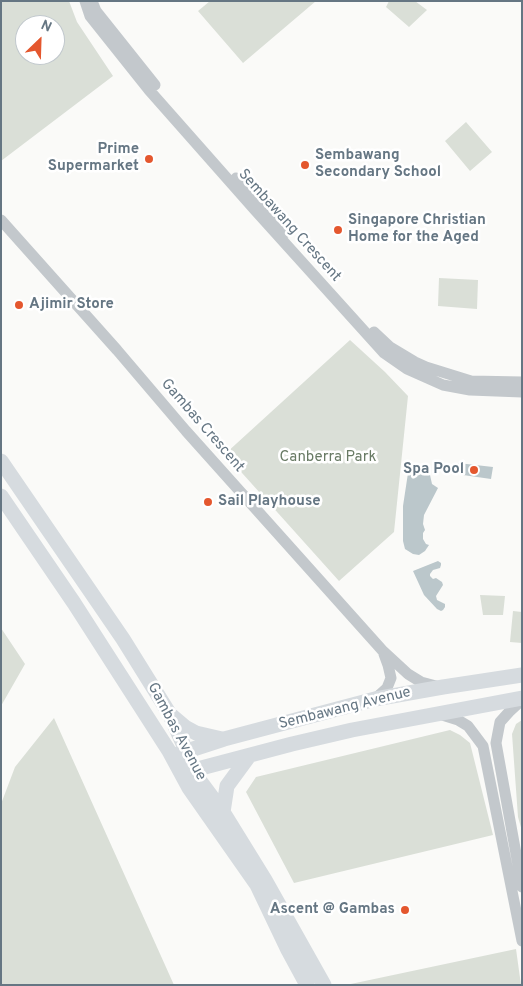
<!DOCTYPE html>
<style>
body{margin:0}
#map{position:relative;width:523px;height:986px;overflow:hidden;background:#fafaf8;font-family:Overpass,sans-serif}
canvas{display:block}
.frame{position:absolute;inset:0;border:2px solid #657683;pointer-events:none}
.north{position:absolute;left:15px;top:15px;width:50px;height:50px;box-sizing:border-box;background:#fff;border:1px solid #c1c8cd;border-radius:50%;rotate:24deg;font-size:14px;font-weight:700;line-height:20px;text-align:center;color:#657683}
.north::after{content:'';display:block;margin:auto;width:18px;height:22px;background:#e4572e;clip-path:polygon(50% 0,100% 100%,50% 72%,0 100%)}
</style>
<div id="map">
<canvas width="523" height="986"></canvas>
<div class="frame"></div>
<div class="north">N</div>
</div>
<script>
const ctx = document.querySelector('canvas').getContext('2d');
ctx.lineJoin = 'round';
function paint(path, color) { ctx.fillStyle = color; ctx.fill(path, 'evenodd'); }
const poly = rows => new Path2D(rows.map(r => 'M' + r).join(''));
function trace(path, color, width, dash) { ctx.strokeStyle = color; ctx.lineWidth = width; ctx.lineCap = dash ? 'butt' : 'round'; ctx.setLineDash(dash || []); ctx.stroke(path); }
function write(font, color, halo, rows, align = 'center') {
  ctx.font = font + ' Overpass,sans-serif'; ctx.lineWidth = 5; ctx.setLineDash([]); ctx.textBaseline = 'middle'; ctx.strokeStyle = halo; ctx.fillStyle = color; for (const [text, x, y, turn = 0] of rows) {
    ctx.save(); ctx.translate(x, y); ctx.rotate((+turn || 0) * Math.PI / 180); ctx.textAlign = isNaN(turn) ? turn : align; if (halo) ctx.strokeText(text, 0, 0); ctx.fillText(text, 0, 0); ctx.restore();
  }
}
paint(poly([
 [1,1,69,1,77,22,113,76,1,161],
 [25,25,55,25,55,55,25,55],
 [210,1,316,1,243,63,198,11],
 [389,1,415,1,427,10,409,27,386,7],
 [466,122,492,152,470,171,445,141],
 [439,278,478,280,477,309,438,306],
 [350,340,385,372,408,396,394,532,339,581,225,454],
 [480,595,505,596,503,615,483,615],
 [513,611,522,612,522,643,510,642],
 [1,628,25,664,1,706],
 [54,718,174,985,1,985,1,804,15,767],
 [522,720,522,831,518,817,512,734,516,724],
 [450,730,460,735,470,743,493,835,294,883,246,792,256,777],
 [516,949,521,985,346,985]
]), '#dadfd7');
paint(poly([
 [458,463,493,467,491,479,456,474],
 [408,473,430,475,432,484,438,488,424,515,423,524,425,530,423,533,423,539,426,544,429,545,425,551,419,555,413,554,405,549,403,541,403,506],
 [438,561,441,563,441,565,440,568,433,570,430,574,430,576,433,579,436,578,442,582,443,585,436,596,437,600,445,604,445,607,443,610,441,611,437,609,424,595,413,571]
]), '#bbc7cb');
trace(poly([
 [85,1,90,16,149,90,255,210,384,353,407,369,443,385,470,390,522,392],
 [92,1,96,11,155,85],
 [236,178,285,233],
 [1,220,117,350,186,431,382,650,408,674,421,682,436,686],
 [374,332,390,347,415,362,426,367,471,381,522,382],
 [376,698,387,688,391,678,388,665,384,654],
 [522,700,509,712,500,722,496,743,522,887],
 [439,714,458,720,468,726,483,746,522,941]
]), '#c3c8cc', 11);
trace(poly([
 [1,461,123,639,169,713,200,781,223,812,265,880,324,985],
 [1,496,74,603,169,751,189,788,257,885,288,950,307,985],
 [172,716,185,727,196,733,222,739],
 [178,754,224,739,375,699,443,687,522,675],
 [186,772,292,744,352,730,522,698],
 [223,812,227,786,249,756]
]), '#d6dbdf', 15);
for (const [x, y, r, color] of [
 [149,159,5,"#e4572e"],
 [305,165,5,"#e4572e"],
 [338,230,5,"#e4572e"],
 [19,305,5,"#e4572e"],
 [474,470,5,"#e4572e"],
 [208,502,5,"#e4572e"],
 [405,910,5,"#e4572e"]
]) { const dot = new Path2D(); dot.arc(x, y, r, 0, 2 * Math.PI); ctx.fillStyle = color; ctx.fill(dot); trace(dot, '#fff', 2); }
write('bold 15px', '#657683', '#fff', [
 ["Prime",139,150,"right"],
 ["Supermarket",139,167,"right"],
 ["Sembawang",315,156],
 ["Secondary School",315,173],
 ["Singapore Christian",348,221],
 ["Home for the Aged",348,238],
 ["Ajimir Store",29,305],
 ["Spa Pool",464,470,"right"],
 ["Sail Playhouse",218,502],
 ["Ascent @ Gambas",395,910,"right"]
], 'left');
write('15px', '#657683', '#fff', [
 ["Sembawang Crescent",289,226,48],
 ["Gambas Crescent",202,426,49],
 ["Sembawang Avenue",345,709,-14],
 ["Gambas Avenue",176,732,62]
]);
write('15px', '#687a64', '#fff', [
 ["Canberra Park",328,458]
]);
</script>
